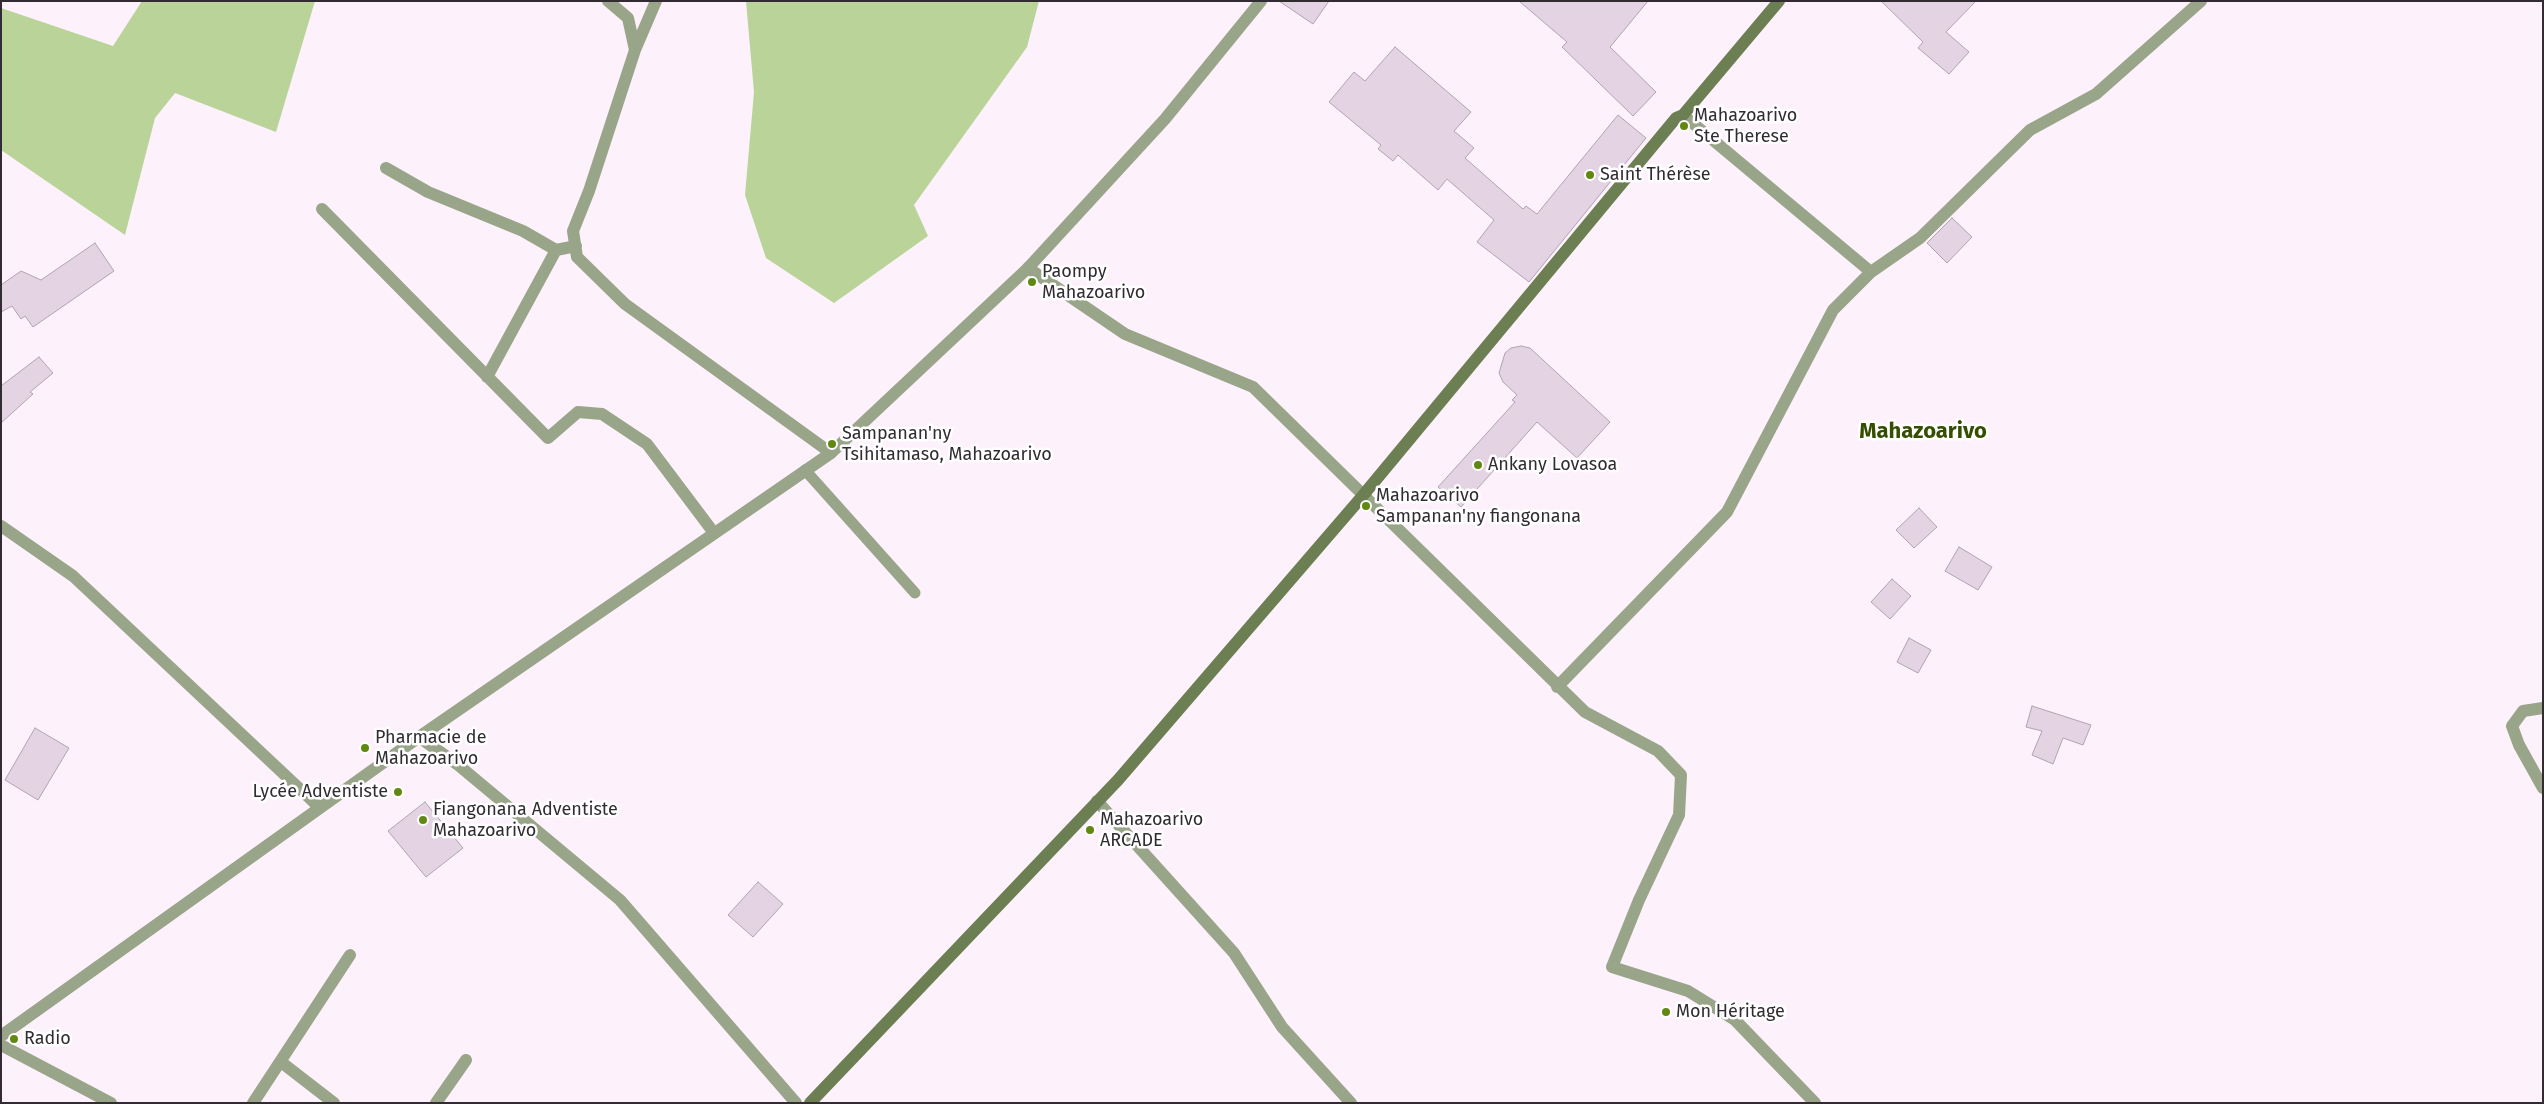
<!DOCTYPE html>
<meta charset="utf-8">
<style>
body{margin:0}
#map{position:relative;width:2544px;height:1104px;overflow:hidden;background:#fdf1fc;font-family:"Fira Sans",sans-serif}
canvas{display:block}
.frame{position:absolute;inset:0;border:2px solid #322c32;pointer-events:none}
</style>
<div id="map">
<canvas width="2544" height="1104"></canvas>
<div class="frame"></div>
</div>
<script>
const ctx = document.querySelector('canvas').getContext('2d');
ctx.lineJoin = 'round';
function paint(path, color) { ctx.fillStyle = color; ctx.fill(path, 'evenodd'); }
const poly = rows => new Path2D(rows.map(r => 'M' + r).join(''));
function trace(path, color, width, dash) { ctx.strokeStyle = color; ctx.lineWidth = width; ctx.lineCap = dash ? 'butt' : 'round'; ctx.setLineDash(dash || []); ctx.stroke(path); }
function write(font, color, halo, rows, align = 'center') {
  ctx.font = font + ' "Fira Sans",sans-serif'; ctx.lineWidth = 5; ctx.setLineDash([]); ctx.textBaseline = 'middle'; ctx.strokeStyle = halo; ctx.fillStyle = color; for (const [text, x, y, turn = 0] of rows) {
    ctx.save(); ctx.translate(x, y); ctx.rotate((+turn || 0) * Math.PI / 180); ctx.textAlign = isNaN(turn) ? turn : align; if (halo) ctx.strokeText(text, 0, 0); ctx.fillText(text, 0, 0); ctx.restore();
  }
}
paint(poly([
 [142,1,315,1,276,132,175,93,155,118,125,235,1,150,1,8,113,46],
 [746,1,1039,1,1027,47,914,205,928,236,834,303,766,258,745,195,754,92]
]), '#b9d398');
const building = poly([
 [1279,1,1329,1,1313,24,1279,1],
 [1519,1,1648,1,1610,47,1656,92,1633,116,1562,47,1567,42,1519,1],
 [1881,1,1976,1,1946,32,1969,52,1949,74,1918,48,1923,42,1881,1],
 [1395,47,1471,112,1454,131,1474,148,1465,158,1523,209,1526,206,1537,214,1618,115,1646,138,1529,282,1477,242,1494,220,1447,179,1438,190,1398,155,1393,161,1378,149,1381,145,1329,102,1354,72,1365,81,1395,47],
 [1952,218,1972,237,1947,263,1927,243,1952,218],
 [95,243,114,271,33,327,25,316,21,319,12,306,1,312,1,285,21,271,41,280,95,243],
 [1521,346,1530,348,1610,422,1577,458,1537,422,1461,507,1438,487,1515,402,1512,400,1517,395,1503,382,1499,373,1505,353,1511,348,1521,346],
 [39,357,53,373,30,392,33,394,1,423,1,386,39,357],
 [1919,508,1937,527,1914,548,1896,530,1919,508],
 [1959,547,1992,567,1978,590,1945,571,1959,547],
 [1892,579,1911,596,1890,619,1871,602,1892,579],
 [1909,638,1931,650,1918,673,1897,662,1909,638],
 [2032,706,2091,725,2083,745,2063,738,2053,764,2032,755,2042,731,2026,727,2032,706],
 [35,728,69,748,38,800,5,780,35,728],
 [425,802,463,848,426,877,388,831,425,802],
 [758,882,783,904,753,937,728,915,758,882]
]);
paint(building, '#e4d4e3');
trace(building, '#b1a2b0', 1);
trace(poly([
 [805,470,915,593]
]), '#98a588', 11);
trace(poly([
 [608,1,628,18,635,50,589,191,573,231,577,257,625,304,831,453],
 [635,50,656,1],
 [1683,115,1871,272,1920,238,2030,130,2096,94,2201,1],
 [386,168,428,192,523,231,556,250],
 [322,209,548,438,578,412,602,414,647,444,714,533],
 [1028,268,1125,334,1253,387,1585,712,1658,751,1681,775,1679,815,1639,900,1612,967,1688,991,1735,1020,1815,1103],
 [487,377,556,250,576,246],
 [1,526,73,576,319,807],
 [1557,687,1727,512,1833,310,1871,272],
 [2543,708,2523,711,2512,726,2519,745,2543,788],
 [419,737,457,764,620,900,796,1103],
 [1097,801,1234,953,1282,1027,1351,1103],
 [1,1045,111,1103],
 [281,1062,334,1103],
 [253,1103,350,955],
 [436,1103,466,1060]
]), '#98a588', 12);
trace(poly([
 [1,1036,419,737,831,453,1028,268,1165,119,1261,1]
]), '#98a588', 12);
trace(poly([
 [810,1103,1118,780,1360,499,1676,118,1683,115,1779,1]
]), '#6b7f53', 12);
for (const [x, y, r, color] of [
 [1684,126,5,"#618812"],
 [1590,175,5,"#618812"],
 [1032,282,5,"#618812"],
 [832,444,5,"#618812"],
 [1478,465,5,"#618812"],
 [1366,506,5,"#618812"],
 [365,748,5,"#618812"],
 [398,792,5,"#618812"],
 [423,820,5,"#618812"],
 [1090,830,5,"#618812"],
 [1666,1012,5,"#618812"],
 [14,1039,5,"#618812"]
]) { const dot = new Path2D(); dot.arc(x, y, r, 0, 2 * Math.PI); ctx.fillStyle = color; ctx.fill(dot); trace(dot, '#fff', 2); }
write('18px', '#322c32', '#fff', [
 ["Mahazoarivo",1694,116],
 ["Ste Therese",1694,137],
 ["Saint Thérèse",1600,175],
 ["Paompy",1042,272],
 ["Mahazoarivo",1042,293],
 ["Sampanan'ny",842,434],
 ["Tsihitamaso, Mahazoarivo",842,455],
 ["Ankany Lovasoa",1488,465],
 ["Mahazoarivo",1376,496],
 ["Sampanan'ny fiangonana",1376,517],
 ["Pharmacie de",375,738],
 ["Mahazoarivo",375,759],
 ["Lycée Adventiste",388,792,"right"],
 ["Fiangonana Adventiste",433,810],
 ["Mahazoarivo",433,831],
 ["Mahazoarivo",1100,820],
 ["ARCADE",1100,841],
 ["Mon Héritage",1676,1012],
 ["Radio",24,1039]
], 'left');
write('bold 22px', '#354e02', '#fff', [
 ["Mahazoarivo",1923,432]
]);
</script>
